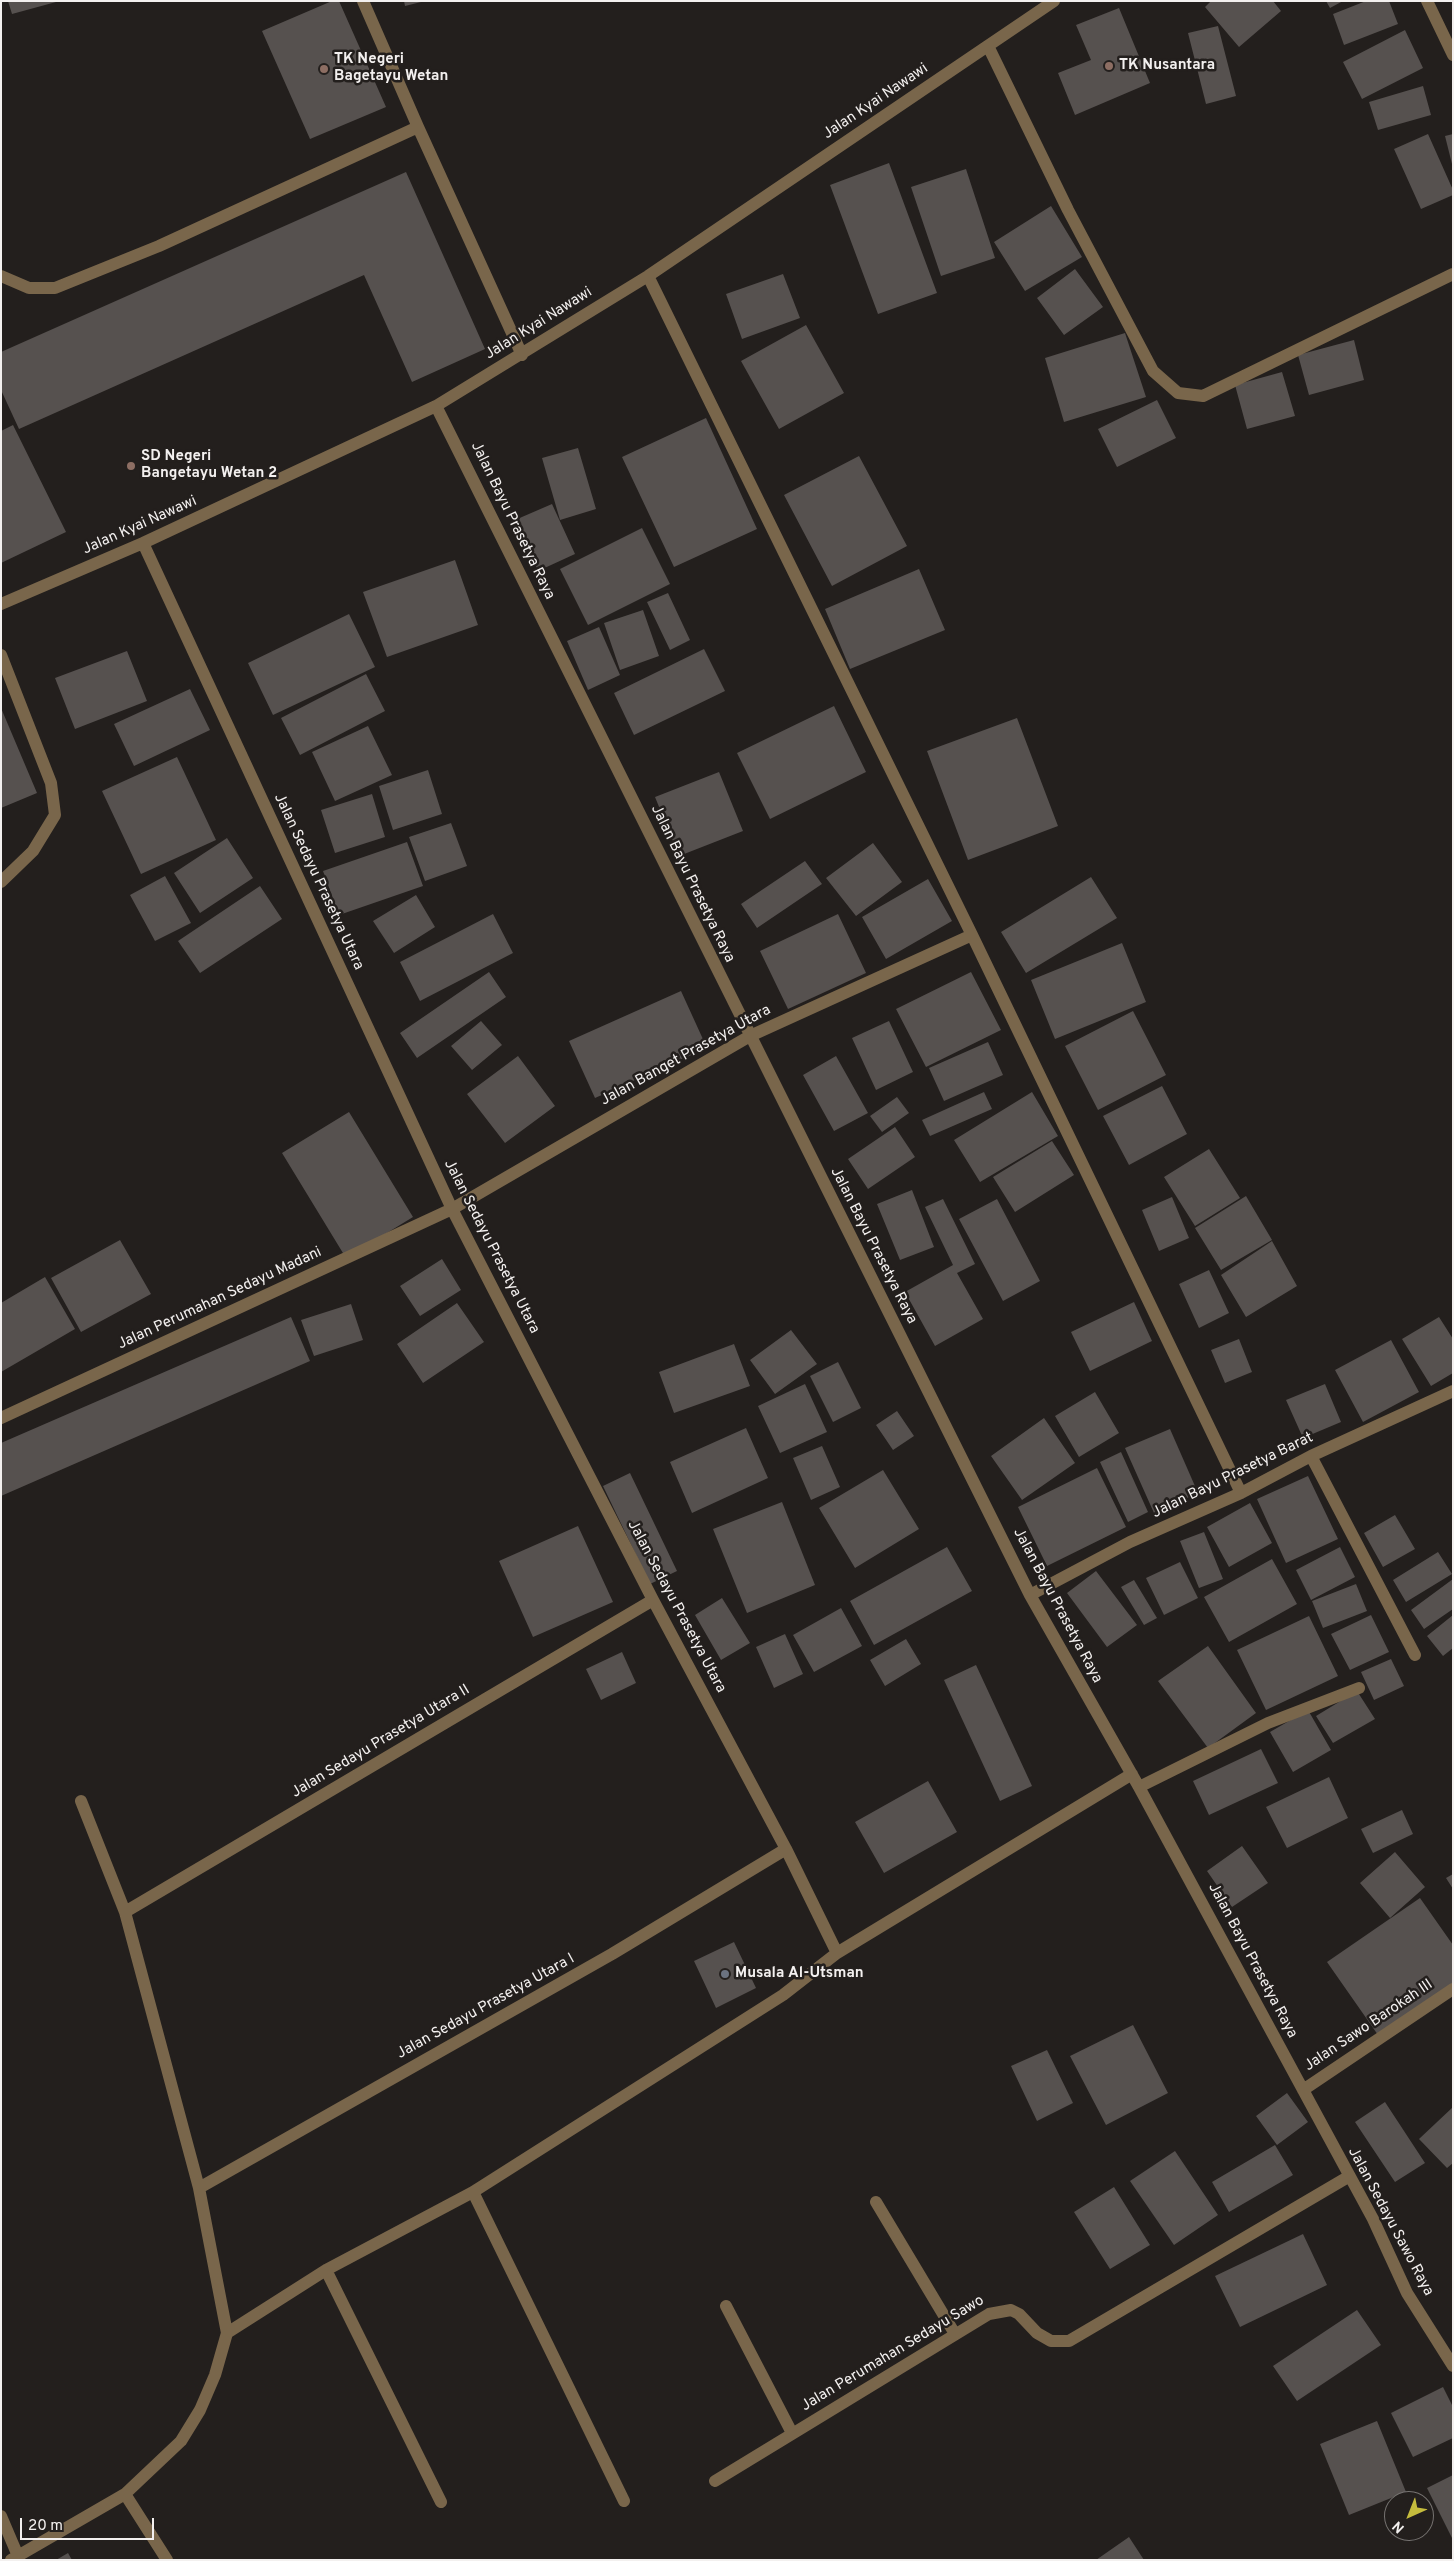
<!DOCTYPE html>
<style>
body{margin:0}
#map{position:relative;width:1454px;height:2561px;overflow:hidden;background:#231f1d;font-family:Overpass,sans-serif}
canvas{display:block}
.frame{position:absolute;inset:0;border:2px solid #f3f0ef;pointer-events:none}
.north{position:absolute;left:1384px;top:2491px;width:50px;height:50px;box-sizing:border-box;background:#231f1d;border:1px solid #767371;border-radius:50%;rotate:224deg;font-size:14px;font-weight:700;line-height:20px;text-align:center;color:#f3f0ef}
.north::after{content:'';display:block;margin:auto;width:18px;height:22px;background:#c5bc3d;clip-path:polygon(50% 0,100% 100%,50% 72%,0 100%)}
.scale{position:absolute;left:20px;top:2518px;width:134px;height:22px;box-sizing:border-box;border:2px solid #f3f0ef;border-top:0;padding-left:6px;font-size:15px;line-height:18px;white-space:nowrap;color:#f3f0ef;-webkit-text-stroke:4px #231f1d;paint-order:stroke}
</style>
<div id="map">
<canvas width="1454" height="2561"></canvas>
<div class="frame"></div>
<div class="north">N</div>
<div class="scale">20 m</div>
</div>
<script>
const ctx = document.querySelector('canvas').getContext('2d');
ctx.lineJoin = 'round';
function paint(path, color) { ctx.fillStyle = color; ctx.fill(path, 'evenodd'); }
const poly = rows => new Path2D(rows.map(r => 'M' + r).join(''));
function trace(path, color, width, dash) { ctx.strokeStyle = color; ctx.lineWidth = width; ctx.lineCap = dash ? 'butt' : 'round'; ctx.setLineDash(dash || []); ctx.stroke(path); }
function write(font, color, halo, rows, align = 'center') {
  ctx.font = font + ' Overpass,sans-serif'; ctx.lineWidth = 5; ctx.setLineDash([]); ctx.textBaseline = 'middle'; ctx.strokeStyle = halo; ctx.fillStyle = color; for (const [text, x, y, turn = 0] of rows) {
    ctx.save(); ctx.translate(x, y); ctx.rotate((+turn || 0) * Math.PI / 180); ctx.textAlign = isNaN(turn) ? turn : align; if (halo) ctx.strokeText(text, 0, 0); ctx.fillText(text, 0, 0); ctx.restore();
  }
}
paint(poly([
 [8,1,56,1,56,2,12,14],
 [332,1,339,1,386,107,310,139,262,31],
 [404,1,421,1,421,2,405,6],
 [1211,1,1273,1,1281,11,1239,47,1205,7],
 [1326,1,1343,1,1330,8],
 [1366,1,1389,1,1398,24,1344,45,1333,14],
 [1119,8,1150,83,1075,115,1058,73,1091,60,1076,25],
 [1218,26,1236,96,1206,104,1188,33],
 [1405,30,1423,68,1362,99,1343,62],
 [1423,86,1431,115,1378,130,1369,102],
 [1428,134,1453,190,1453,195,1421,209,1394,149],
 [1453,134,1453,164,1452,164,1445,136],
 [889,163,937,293,878,314,830,185],
 [966,169,995,258,941,276,911,187],
 [406,172,485,349,412,382,364,275,19,429,1,390,1,352],
 [1051,206,1082,257,1025,291,994,242],
 [1075,269,1103,307,1064,335,1037,298],
 [783,274,800,318,742,339,726,294],
 [806,325,844,393,779,429,741,361],
 [1125,333,1146,397,1064,422,1045,358],
 [1354,340,1364,380,1309,395,1298,355],
 [1282,372,1295,416,1247,429,1235,385],
 [1157,400,1176,438,1117,467,1098,429],
 [706,418,757,529,674,567,622,457],
 [13,425,66,532,1,563,1,431],
 [578,448,596,509,560,520,542,458],
 [859,456,907,546,832,586,784,495],
 [552,504,575,554,538,571,515,520],
 [642,528,670,584,588,625,560,569],
 [455,560,478,625,387,657,363,592],
 [919,569,945,630,850,669,825,609],
 [668,593,690,640,670,650,647,602],
 [643,610,659,656,620,670,604,623],
 [349,614,375,667,273,715,248,663],
 [599,627,620,675,588,690,567,641],
 [704,649,725,691,634,735,614,693],
 [127,651,147,701,75,729,55,678],
 [366,674,385,711,300,755,281,718],
 [190,689,210,730,134,766,114,724],
 [834,706,866,772,770,819,737,753],
 [1,708,37,793,1,808],
 [1017,718,1058,826,968,860,927,751],
 [368,726,392,775,335,801,312,752],
 [177,757,216,840,141,874,102,791],
 [428,770,442,814,393,830,379,786],
 [719,772,743,831,679,856,655,797],
 [372,794,385,837,335,853,321,810],
 [451,823,467,866,425,881,409,837],
 [227,838,253,878,200,913,174,873],
 [407,842,423,886,339,915,323,871],
 [873,843,902,882,856,916,826,878],
 [805,861,822,884,757,928,741,904],
 [165,876,191,923,155,941,130,895],
 [1091,877,1117,918,1026,973,1001,932],
 [928,879,952,921,886,959,862,917],
 [260,886,282,919,200,973,178,941],
 [416,895,435,927,394,953,373,921],
 [493,914,513,953,420,1001,400,962],
 [838,914,866,973,788,1009,760,951],
 [1122,943,1146,1002,1055,1039,1031,980],
 [489,972,506,997,417,1058,400,1033],
 [971,972,1001,1030,926,1067,896,1009],
 [681,991,707,1048,595,1098,569,1041],
 [1133,1011,1166,1075,1098,1110,1065,1046],
 [481,1021,502,1045,472,1070,451,1046],
 [889,1021,913,1072,876,1090,852,1038],
 [988,1042,1003,1075,944,1101,929,1068],
 [518,1056,555,1106,505,1143,467,1094],
 [836,1056,868,1113,834,1131,803,1075],
 [1162,1086,1187,1134,1129,1165,1103,1116],
 [984,1092,992,1109,930,1136,922,1120],
 [1032,1092,1058,1136,980,1182,954,1140],
 [897,1097,909,1113,882,1132,870,1116],
 [349,1112,413,1217,346,1258,282,1153],
 [895,1127,915,1157,868,1189,848,1159],
 [1052,1141,1074,1175,1015,1212,993,1177],
 [1209,1149,1240,1198,1195,1226,1164,1177],
 [912,1190,934,1247,900,1260,877,1204],
 [1246,1196,1272,1240,1221,1270,1195,1228],
 [1172,1197,1189,1238,1159,1251,1142,1210],
 [943,1199,975,1264,957,1273,983,1319,935,1346,905,1292,953,1265,925,1207],
 [997,1199,1040,1281,1003,1301,959,1219],
 [120,1240,151,1294,81,1332,51,1278],
 [1272,1241,1297,1286,1246,1317,1221,1275],
 [442,1259,461,1290,420,1316,400,1286],
 [1209,1270,1229,1313,1199,1328,1179,1284],
 [45,1277,75,1329,1,1372,1,1303],
 [1134,1302,1152,1341,1090,1371,1071,1332],
 [457,1303,484,1342,423,1383,397,1344],
 [351,1304,363,1340,314,1356,301,1320],
 [291,1317,310,1361,1,1496,1,1443],
 [1439,1317,1453,1339,1453,1373,1431,1386,1402,1339],
 [791,1330,817,1364,775,1394,750,1360],
 [1239,1339,1252,1372,1225,1383,1211,1350],
 [1391,1340,1419,1392,1363,1422,1335,1370],
 [734,1344,750,1386,674,1413,659,1372],
 [838,1362,861,1408,833,1422,810,1376],
 [805,1384,827,1432,780,1453,758,1406],
 [1325,1384,1341,1422,1303,1438,1286,1400],
 [1095,1392,1119,1433,1079,1457,1055,1416],
 [897,1411,914,1436,893,1450,876,1425],
 [1044,1418,1075,1463,1022,1500,991,1456],
 [746,1428,768,1478,692,1513,670,1462],
 [1170,1429,1198,1493,1154,1513,1125,1448],
 [822,1446,840,1487,811,1500,793,1458],
 [1121,1452,1148,1512,1128,1522,1100,1462],
 [1097,1468,1126,1527,1047,1566,1018,1507],
 [883,1470,919,1529,855,1568,819,1508],
 [630,1473,677,1571,650,1584,603,1486],
 [1308,1476,1338,1539,1286,1563,1257,1499],
 [782,1502,815,1585,747,1613,713,1529],
 [1250,1503,1272,1543,1229,1567,1207,1527],
 [1395,1515,1415,1549,1383,1567,1364,1533],
 [578,1526,613,1602,533,1637,499,1561],
 [1204,1532,1223,1579,1199,1588,1180,1541],
 [947,1547,972,1591,874,1645,850,1601],
 [1340,1547,1355,1577,1311,1600,1296,1570],
 [1438,1552,1452,1574,1406,1602,1393,1580],
 [1272,1559,1297,1604,1229,1642,1204,1597],
 [1180,1562,1198,1598,1164,1615,1146,1578],
 [1096,1571,1137,1625,1107,1647,1067,1593],
 [1453,1579,1453,1609,1424,1629,1411,1610],
 [1134,1580,1157,1618,1144,1625,1121,1587],
 [1356,1584,1367,1611,1323,1628,1312,1601],
 [722,1598,750,1643,721,1660,695,1615],
 [841,1608,862,1646,814,1672,793,1635],
 [1371,1615,1389,1652,1350,1670,1331,1634],
 [1453,1615,1453,1648,1443,1656,1427,1636],
 [1309,1616,1338,1676,1266,1710,1237,1650],
 [785,1634,803,1674,774,1688,756,1647],
 [906,1639,921,1664,885,1686,870,1660],
 [1208,1646,1256,1713,1208,1748,1158,1681],
 [622,1652,636,1683,601,1700,586,1669],
 [1391,1659,1404,1686,1374,1700,1361,1672],
 [976,1665,1032,1786,1000,1801,944,1680],
 [1357,1691,1375,1719,1333,1743,1316,1716],
 [1308,1710,1331,1750,1293,1772,1270,1732],
 [1261,1749,1278,1783,1209,1815,1193,1781],
 [1329,1777,1348,1818,1287,1848,1266,1807],
 [928,1781,957,1832,884,1873,855,1822],
 [1402,1810,1413,1834,1373,1853,1361,1829],
 [1242,1846,1268,1883,1232,1907,1207,1871],
 [1395,1852,1425,1887,1390,1918,1360,1883],
 [1453,1874,1453,1889,1446,1878],
 [1420,1898,1453,1945,1453,1984,1378,2035,1327,1962],
 [734,1942,756,1988,716,2008,694,1961],
 [1133,2025,1168,2093,1106,2125,1070,2056],
 [1047,2050,1073,2103,1037,2121,1011,2066],
 [1287,2093,1308,2122,1277,2145,1256,2116],
 [1385,2102,1425,2163,1395,2182,1355,2122],
 [1453,2107,1453,2163,1447,2168,1419,2139],
 [1275,2145,1293,2175,1229,2212,1212,2182],
 [1175,2151,1218,2215,1174,2245,1130,2181],
 [1114,2187,1150,2245,1110,2269,1074,2212],
 [1303,2234,1327,2285,1240,2327,1215,2276],
 [1357,2310,1381,2345,1297,2401,1273,2366],
 [1443,2387,1453,2407,1453,2438,1413,2457,1391,2413],
 [1377,2421,1406,2492,1349,2515,1320,2444],
 [1453,2475,1453,2540,1427,2488],
 [1129,2537,1144,2560,1096,2560],
 [68,2553,72,2560,56,2560]
]), '#56514f');
trace(poly([
 [1,655,51,783,55,815,33,851,1,882]
]), '#79664b', 12);
trace(poly([
 [363,1,418,127,522,355],
 [1427,1,1453,55],
 [988,46,1068,210,1153,371,1178,393,1203,396,1453,274],
 [1,276,29,288,55,288,159,246,418,127],
 [648,276,972,935,1241,1493],
 [436,406,1030,1595,1139,1787,1373,2219,1407,2293,1453,2366],
 [143,543,452,1209,653,1600,786,1849,837,1953],
 [1,604,143,543,436,406,648,276,1054,1],
 [1,1418,452,1209,750,1036,972,935],
 [1311,1456,1415,1655],
 [1030,1595,1130,1542,1241,1493,1311,1456,1453,1391],
 [1139,1787,1268,1723,1359,1688],
 [125,1912,653,1600],
 [1303,2090,1453,1989],
 [199,2188,612,1954,786,1849],
 [473,2192,624,2501],
 [876,2202,955,2334],
 [326,2270,441,2502],
 [726,2306,792,2433],
 [227,2333,326,2270,473,2192,783,1995,837,1953,1132,1774],
 [715,2481,989,2314,1011,2310,1019,2314,1037,2333,1051,2341,1069,2341,1348,2177],
 [125,2494,167,2560],
 [1,2516,18,2556],
 [11,2560,125,2494,181,2441,200,2410,215,2375,227,2333,199,2188,125,1912,81,1801]
]), '#79664b', 12);
for (const [x, y, r, color] of [
 [1109,66,5,"#8d6e63"],
 [324,69,5,"#8d6e63"],
 [131,466,5,"#8d6e63"],
 [725,1974,5,"#6b7280"]
]) { const dot = new Path2D(); dot.arc(x, y, r, 0, 2 * Math.PI); ctx.fillStyle = color; ctx.fill(dot); trace(dot, '#231f1d', 2); }
write('bold 15px', '#f3f0ef', '#231f1d', [
 ["TK Negeri",334,60],
 ["Bagetayu Wetan",334,77],
 ["TK Nusantara",1119,66],
 ["SD Negeri",141,457],
 ["Bangetayu Wetan 2",141,474],
 ["Musala Al-Utsman",735,1974]
], 'left');
write('15px', '#f3f0ef', '#231f1d', [
 ["Jalan Kyai Nawawi",876,102,-34],
 ["Jalan Kyai Nawawi",539,324,-32],
 ["Jalan Bayu Prasetya Raya",512,521,64],
 ["Jalan Kyai Nawawi",140,526,-24],
 ["Jalan Sedayu Prasetya Utara",318,882,65],
 ["Jalan Bayu Prasetya Raya",692,884,64],
 ["Jalan Banget Prasetya Utara",686,1056,-29],
 ["Jalan Bayu Prasetya Raya",873,1246,63],
 ["Jalan Sedayu Prasetya Utara",491,1247,63],
 ["Jalan Perumahan Sedayu Madani",220,1299,-25],
 ["Jalan Bayu Prasetya Barat",1233,1476,-26],
 ["Jalan Bayu Prasetya Raya",1057,1606,62],
 ["Jalan Sedayu Prasetya Utara",676,1607,62],
 ["Jalan Sedayu Prasetya Utara II",381,1742,-31],
 ["Jalan Bayu Prasetya Raya",1252,1961,62],
 ["Jalan Sedayu Prasetya Utara I",486,2007,-29],
 ["Jalan Sawo Barokah III",1369,2026,-34],
 ["Jalan Sedayu Sawo Raya",1390,2222,62],
 ["Jalan Perumahan Sedayu Sawo",893,2354,-31]
]);
</script>
